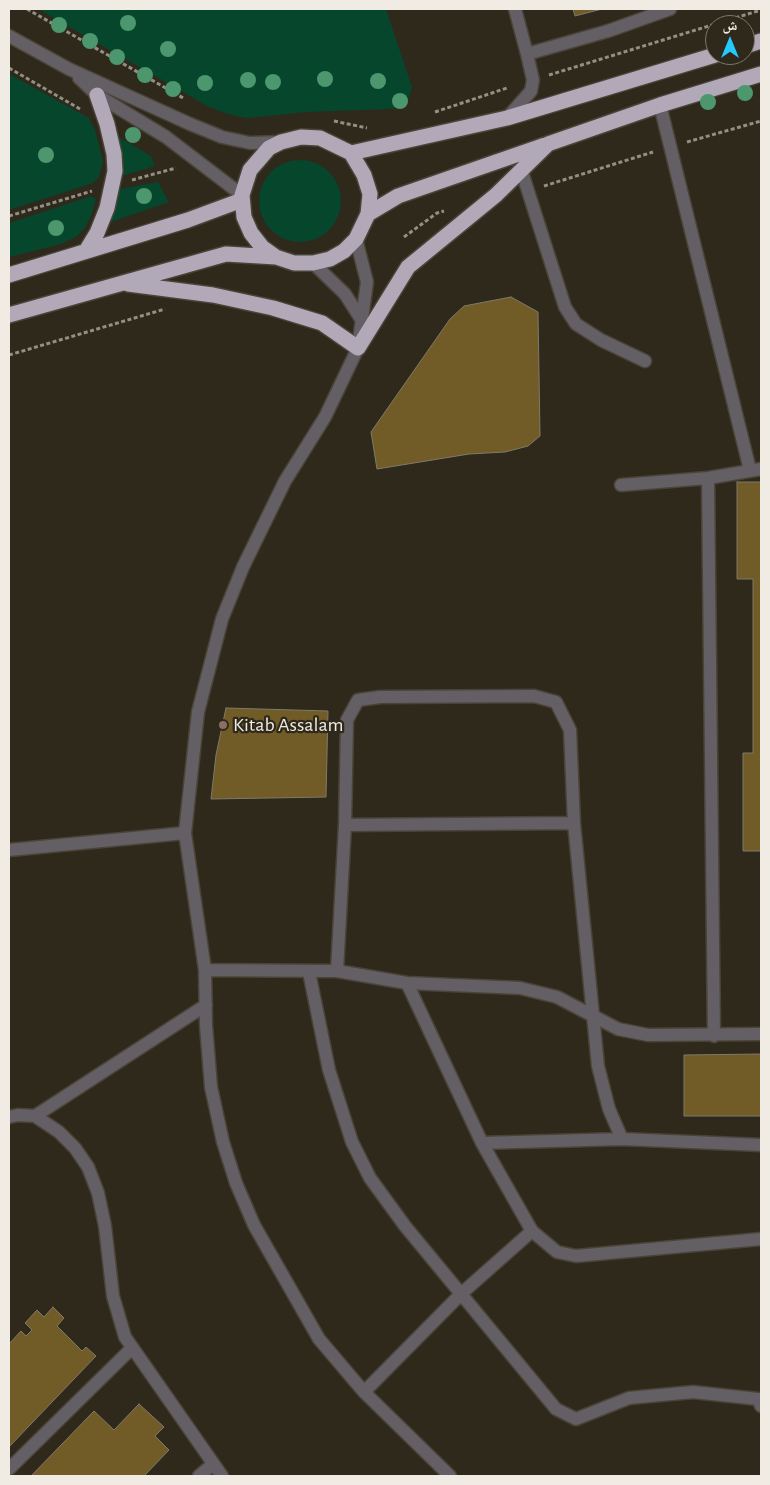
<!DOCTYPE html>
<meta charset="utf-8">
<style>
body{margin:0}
#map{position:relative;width:770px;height:1485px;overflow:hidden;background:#2f291c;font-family:"Alegreya Sans","Noto Naskh Arabic",sans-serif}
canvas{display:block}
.frame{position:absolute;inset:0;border:10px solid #f0ece4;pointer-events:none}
.north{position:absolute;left:705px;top:15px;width:50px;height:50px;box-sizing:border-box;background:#2f291c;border:1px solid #7c776c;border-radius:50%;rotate:0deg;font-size:14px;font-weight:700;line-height:20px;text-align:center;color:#f0ece4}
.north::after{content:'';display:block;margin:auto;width:18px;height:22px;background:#25c9fe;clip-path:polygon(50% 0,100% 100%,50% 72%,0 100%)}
</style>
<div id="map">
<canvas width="770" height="1485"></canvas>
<div class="frame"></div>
<div class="north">ش</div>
</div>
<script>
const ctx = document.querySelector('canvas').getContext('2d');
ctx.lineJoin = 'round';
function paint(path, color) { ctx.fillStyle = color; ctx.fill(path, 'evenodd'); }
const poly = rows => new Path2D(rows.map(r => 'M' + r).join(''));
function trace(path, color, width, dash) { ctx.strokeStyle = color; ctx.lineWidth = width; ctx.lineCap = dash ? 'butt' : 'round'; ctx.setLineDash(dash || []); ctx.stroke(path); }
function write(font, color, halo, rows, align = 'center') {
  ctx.font = font + ' "Alegreya Sans",sans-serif'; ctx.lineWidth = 4.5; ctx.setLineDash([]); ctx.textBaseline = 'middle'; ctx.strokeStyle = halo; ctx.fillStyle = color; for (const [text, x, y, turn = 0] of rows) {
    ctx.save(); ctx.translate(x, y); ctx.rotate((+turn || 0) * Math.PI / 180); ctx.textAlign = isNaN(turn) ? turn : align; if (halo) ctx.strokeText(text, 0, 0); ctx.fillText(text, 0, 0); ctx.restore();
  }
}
paint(poly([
 [38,9,386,9,412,87,408,100,399,107,390,109,306,112,248,118,231,115,209,107],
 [9,74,89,118,95,130,103,161,99,177,93,183,9,210],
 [117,136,151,156,155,166,122,176],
 '259 201a41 41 0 1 1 82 0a41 41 0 1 1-82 0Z',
 [158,182,169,202,111,222,120,189],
 [92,196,96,199,92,213,85,228,76,237,61,244,9,257,9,223]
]), '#06462d');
const building = poly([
 [573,9,602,9,575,16,573,9],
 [511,297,538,312,540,436,528,446,505,452,469,454,377,469,371,432,450,319,464,306,511,297],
 [737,482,761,482,761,851,743,851,743,753,753,753,753,579,737,579,737,482],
 [226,708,328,711,326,797,211,799,216,755,226,708],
 [761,1054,761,1116,684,1116,684,1055,761,1054],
 [53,1307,64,1318,57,1326,82,1351,86,1347,96,1356,9,1447,9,1344,21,1331,26,1336,32,1330,25,1323,37,1310,44,1317,53,1307],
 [139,1404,164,1427,155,1436,169,1450,144,1476,31,1476,94,1411,114,1430,139,1404]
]);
paint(building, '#715b27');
trace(building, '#807a6b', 1);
const minor = poly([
 [515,9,527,54],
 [9,36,69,69,190,124,222,137,250,143,280,142],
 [79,78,97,95,166,137,242,195],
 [660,105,750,470],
 [507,118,531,91,533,80,527,54,608,31,670,9],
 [521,169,565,307,576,324,601,340,645,361],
 [356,239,367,282,358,348,325,417,285,481,243,567,222,619,198,712,185,833,205,970,206,1025,211,1087,223,1142,236,1183,254,1225,319,1339,364,1392,450,1476],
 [313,263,345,294,361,319],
 [708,478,714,1036],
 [621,485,708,478,761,469],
 [345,825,574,823],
 [9,850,185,833],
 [205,970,337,971,407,983,520,988,557,997,618,1029,648,1035,761,1034],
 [337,971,345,825,347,720,358,700,380,697,534,696,556,702,570,730,574,823,598,1066,609,1109,622,1139],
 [309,972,329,1070,352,1142,370,1178,405,1226,556,1409,576,1419,629,1398,693,1392,758,1399,761,1406],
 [407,983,482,1143,532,1231,557,1252,576,1256,761,1239],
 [35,1116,206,1005],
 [9,1117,18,1115,35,1116,59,1132,75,1148,88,1167,98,1193,105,1226,113,1296,125,1337,222,1476],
 [482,1143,622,1139,761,1145],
 [364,1392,462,1293,532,1231],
 [9,1469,132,1348],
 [199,1476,213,1464]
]);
const highway = poly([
 [745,46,761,41],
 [351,153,507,118,715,55],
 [368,214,398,196,660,105,761,74],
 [86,251,97,233,107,208,115,171,114,154,107,124,97,95],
 [9,275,188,220,242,200],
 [128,284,213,295,273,308,322,323,358,348,408,267,496,195,548,144],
 [9,315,226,254,276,257,294,263,313,263,330,259,344,251,356,239,368,214,370,194,364,175,351,153,320,138,301,137,281,142,269,148,250,170,242,195,244,217,251,233,262,247,276,257]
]);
trace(minor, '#4a4438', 15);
trace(highway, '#4a4438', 18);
trace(poly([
 [27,9,185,99],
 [9,68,80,109],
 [549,75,761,10],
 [435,112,507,88],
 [334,121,367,128],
 [687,142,761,121],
 [132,180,176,168],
 [544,186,653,152],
 [9,216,92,191],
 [404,237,437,213,444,211],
 [9,355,165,309]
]), '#948f85', 3, [4, 2.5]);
trace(minor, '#635f65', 12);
trace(highway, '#b1a8b8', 15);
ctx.fillStyle = '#4c976d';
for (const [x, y] of [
 [128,23],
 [59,25],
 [90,41],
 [168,49],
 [117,57],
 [145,75],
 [325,79],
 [248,80],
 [378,81],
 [273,82],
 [205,83],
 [173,89],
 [745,93],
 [400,101],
 [708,102],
 [133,135],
 [46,155],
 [144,196],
 [56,228]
]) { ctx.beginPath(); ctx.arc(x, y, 8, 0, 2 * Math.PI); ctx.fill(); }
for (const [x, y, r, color] of [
 [223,725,5,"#8d6e63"]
]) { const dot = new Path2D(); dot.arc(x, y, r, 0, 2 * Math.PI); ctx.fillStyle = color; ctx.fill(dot); trace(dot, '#2f291c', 2); }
write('20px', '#f0ece4', '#2f291c', [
 ["Kitab Assalam",233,725]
], 'left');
</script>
